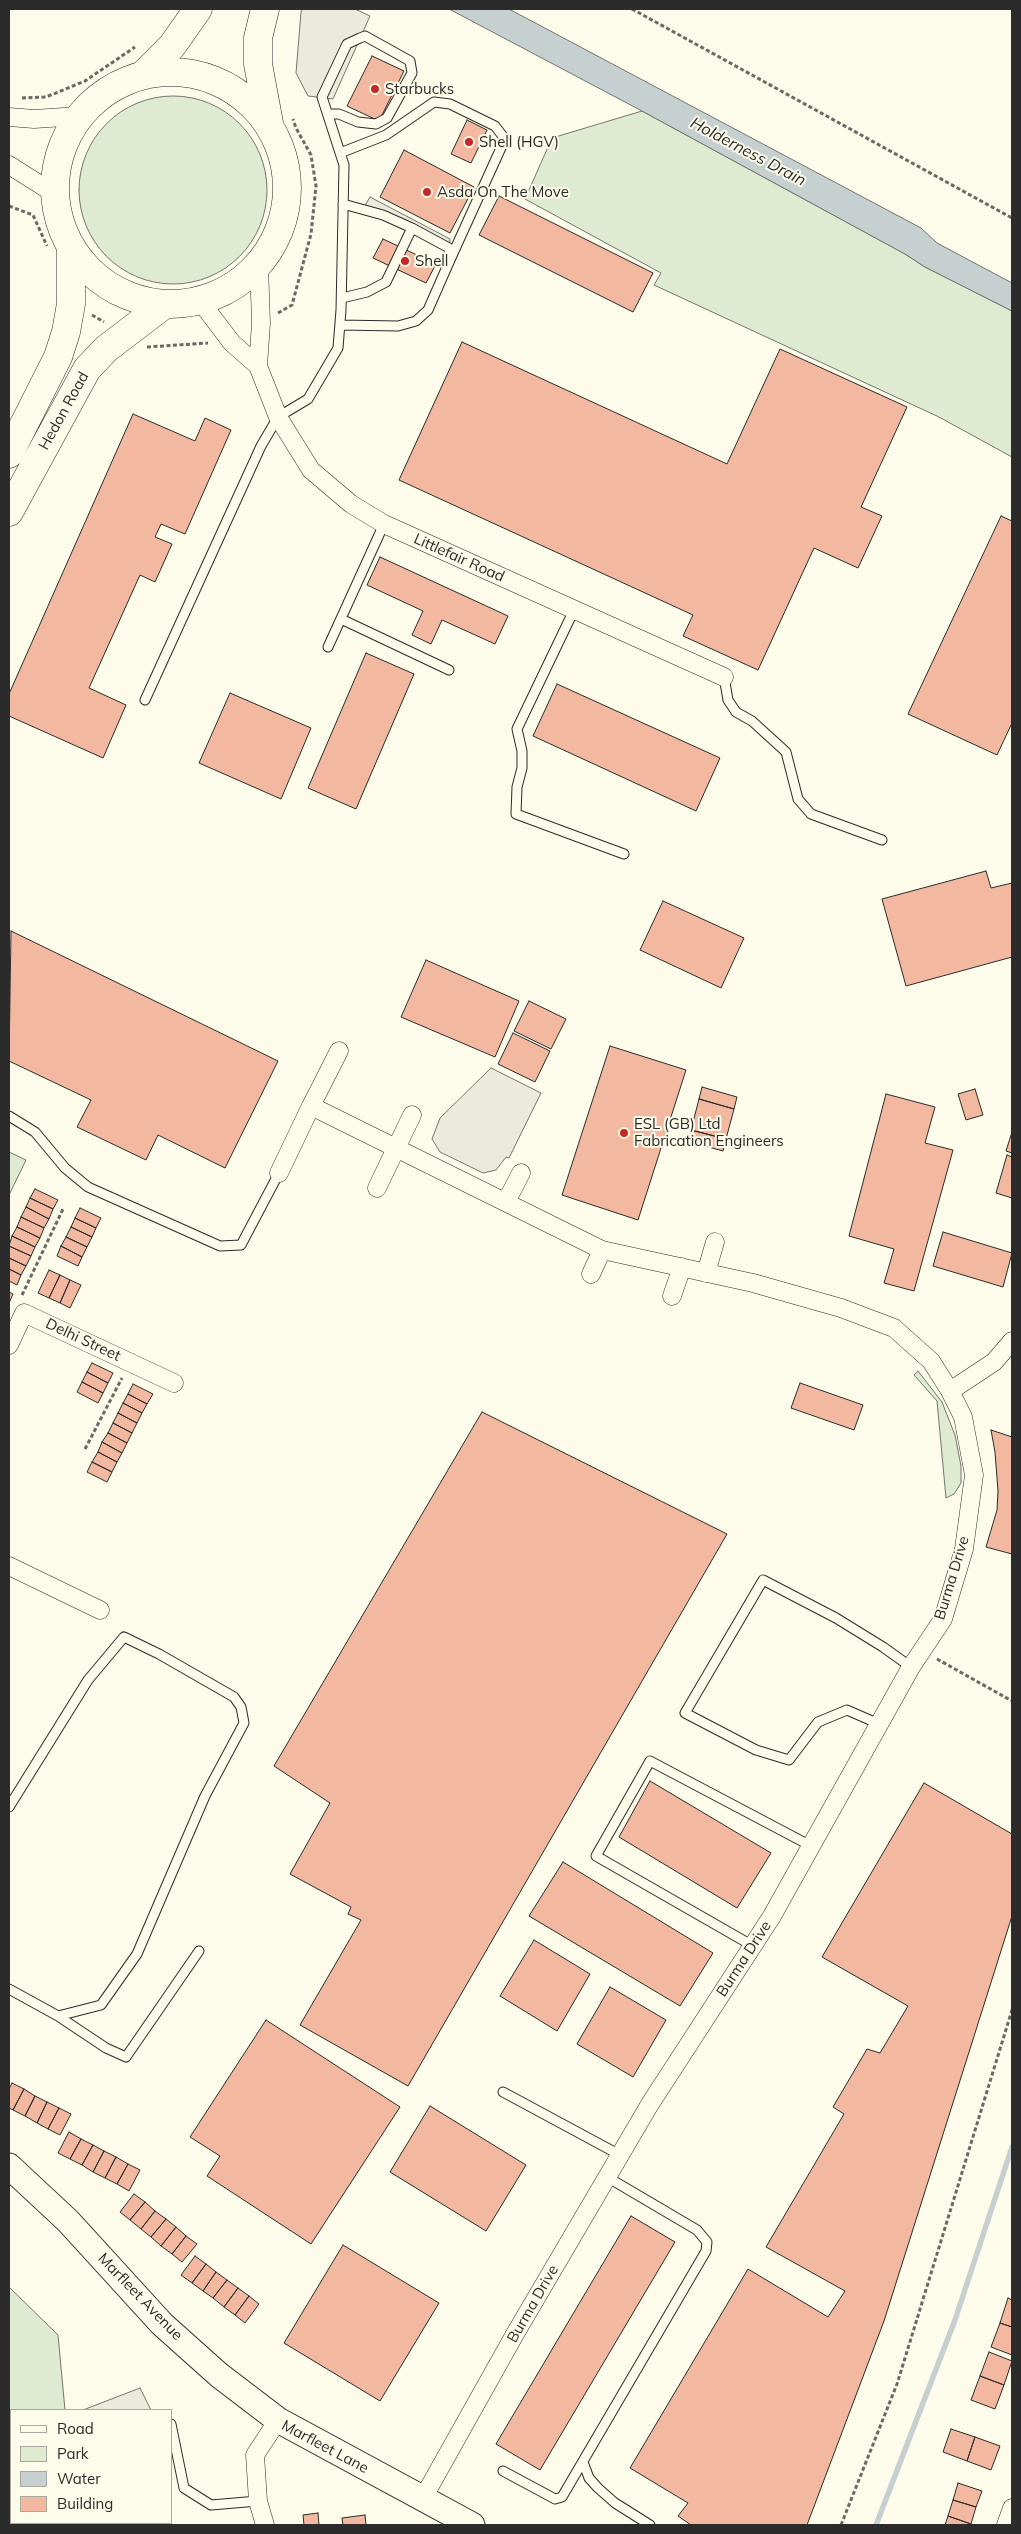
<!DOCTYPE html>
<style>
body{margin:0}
#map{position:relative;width:1021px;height:2534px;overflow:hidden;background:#fdfbea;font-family:Mulish,sans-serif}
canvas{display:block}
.frame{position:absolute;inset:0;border:10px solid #2b2b2b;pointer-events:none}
.legend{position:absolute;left:10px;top:2409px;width:162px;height:115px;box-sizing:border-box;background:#fdfbea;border:1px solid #a9a89e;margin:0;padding:6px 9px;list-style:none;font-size:15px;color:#2b2b2b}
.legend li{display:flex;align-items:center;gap:10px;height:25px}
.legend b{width:25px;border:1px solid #a9a89e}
</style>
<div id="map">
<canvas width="1021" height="2534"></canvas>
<div class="frame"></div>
<ul class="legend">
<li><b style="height:6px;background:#fdfbea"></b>Road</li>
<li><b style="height:14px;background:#deebd1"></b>Park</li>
<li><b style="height:14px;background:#c7d0d0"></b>Water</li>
<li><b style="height:14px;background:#f2b8a0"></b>Building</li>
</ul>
</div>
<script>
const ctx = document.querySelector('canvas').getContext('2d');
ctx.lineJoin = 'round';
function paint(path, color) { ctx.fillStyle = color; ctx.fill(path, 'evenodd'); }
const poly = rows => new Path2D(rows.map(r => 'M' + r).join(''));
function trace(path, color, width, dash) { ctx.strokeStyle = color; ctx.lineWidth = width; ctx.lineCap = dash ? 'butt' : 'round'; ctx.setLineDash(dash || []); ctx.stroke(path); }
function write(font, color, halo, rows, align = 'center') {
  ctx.font = font + ' Mulish,sans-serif'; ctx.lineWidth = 4; ctx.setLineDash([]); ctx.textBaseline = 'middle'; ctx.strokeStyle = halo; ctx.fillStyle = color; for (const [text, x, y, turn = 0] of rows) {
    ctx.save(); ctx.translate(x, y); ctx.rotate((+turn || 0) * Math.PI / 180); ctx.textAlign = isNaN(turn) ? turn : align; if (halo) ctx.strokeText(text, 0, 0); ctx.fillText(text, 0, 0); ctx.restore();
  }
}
const green = poly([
 '79 190a94 94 0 1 1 188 0a94 94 0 1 1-188 0Z',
 [642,111,905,254,925,267,1012,311,1012,457,939,417,654,285,661,273,525,199,552,138,642,111],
 [9,1152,26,1160,9,1195,9,1152],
 [918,1371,942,1402,955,1435,961,1466,961,1483,954,1494,946,1498,937,1401,914,1375,918,1371],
 [9,2287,58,2335,65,2410,11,2410,11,2523,68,2523,67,2525,9,2525,9,2287]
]);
paint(green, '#deebd1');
trace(green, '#74746e', 1);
const parking = poly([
 [303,9,355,9,370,16,333,99,308,96,296,73,301,12,303,9],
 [370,197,450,239,449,248,363,209,370,197],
 [491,1068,541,1093,509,1158,506,1157,496,1170,483,1173,440,1152,432,1139,440,1118,491,1068],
 [140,2388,151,2410,83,2410,140,2388]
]);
paint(parking, '#eceadb');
trace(parking, '#74746e', 1);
const water = poly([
 [449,9,509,9,921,228,937,243,1012,283,1012,311,925,267,905,254,642,111,449,9]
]);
paint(water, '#c7d0d0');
trace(water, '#74746e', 1);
trace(poly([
 [876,2525,955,2320,1012,2147]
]), '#c7d0d0', 5.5);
const building = poly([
 [372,56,404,71,379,121,347,106,372,56],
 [467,120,487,130,471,163,451,154,467,120],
 [404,150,474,187,450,233,380,197,404,150],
 [499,196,653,273,633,312,479,235,499,196],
 [383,239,436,264,426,283,373,258,383,239],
 [462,342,727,464,780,349,907,407,861,507,882,516,858,568,814,548,758,670,683,636,693,615,399,480,462,342],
 [133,414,195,441,205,418,231,430,185,534,161,524,155,537,172,544,155,582,140,575,89,688,126,705,103,758,9,716,9,694,133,414],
 [1001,516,1012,521,1012,723,997,755,908,714,1001,516],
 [380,557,508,616,495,644,442,620,431,644,412,635,423,611,367,585,380,557],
 [366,653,414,674,356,809,308,788,366,653],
 [557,684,720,758,696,811,533,736,557,684],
 [230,693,311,728,281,799,199,763,230,693],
 [986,871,991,888,1012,883,1012,957,906,986,882,899,986,871],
 [663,901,744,938,721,988,640,950,663,901],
 [11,931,278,1061,225,1168,158,1135,146,1160,77,1127,91,1100,9,1061,11,931],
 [426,960,519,1001,495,1057,401,1017,426,960],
 [529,1001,566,1019,551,1049,514,1031,529,1001],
 [513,1033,550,1051,535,1082,498,1064,513,1033],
 [610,1046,686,1070,638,1220,562,1195,610,1046],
 [702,1087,737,1097,734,1109,699,1099,702,1087],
 [975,1089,983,1115,966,1120,958,1094,975,1089],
 [886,1094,935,1107,925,1143,953,1150,914,1291,884,1283,894,1249,849,1236,886,1094],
 [699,1099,734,1109,726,1139,691,1130,699,1099],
 [691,1130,726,1139,723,1151,687,1141,691,1130],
 [1012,1132,1012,1153,1006,1151,1012,1132],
 [1007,1155,1012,1157,1012,1198,996,1193,1007,1155],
 [35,1189,58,1200,53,1209,30,1198,35,1189],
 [30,1198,53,1209,49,1219,26,1207,30,1198],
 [26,1207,49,1219,44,1228,21,1217,26,1207],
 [80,1208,101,1218,96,1228,75,1218,80,1208],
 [21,1217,44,1228,40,1238,17,1227,21,1217],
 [75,1218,96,1228,92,1237,71,1227,75,1218],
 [17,1227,40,1238,35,1247,12,1236,17,1227],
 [71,1227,92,1237,87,1247,66,1237,71,1227],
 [943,1232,1012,1253,1003,1287,933,1266,943,1232],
 [12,1236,35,1247,31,1256,9,1246,12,1236],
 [66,1237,87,1247,82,1257,61,1246,66,1237],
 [9,1246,31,1256,26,1266,9,1258,9,1246],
 [61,1246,82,1257,78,1266,57,1256,61,1246],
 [9,1258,26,1266,21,1275,9,1269,9,1258],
 [9,1269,21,1275,17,1285,9,1281,9,1269],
 [49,1270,60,1275,49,1298,38,1293,49,1270],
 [60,1275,70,1280,60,1303,49,1298,60,1275],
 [70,1280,81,1285,70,1308,60,1303,70,1280],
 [9,1292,13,1294,9,1303,9,1292],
 [92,1363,113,1373,108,1383,87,1372,92,1363],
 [87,1372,108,1383,103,1393,82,1382,87,1372],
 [82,1382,103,1393,98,1403,77,1392,82,1382],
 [800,1383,863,1405,854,1430,791,1408,800,1383],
 [133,1384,153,1394,147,1404,128,1394,133,1384],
 [128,1394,147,1404,142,1413,123,1403,128,1394],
 [123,1403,142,1413,137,1423,118,1413,123,1403],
 [482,1412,727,1534,408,2086,300,2025,361,1920,348,1914,351,1907,290,1874,330,1803,274,1766,482,1412],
 [118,1413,137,1423,132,1433,113,1423,118,1413],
 [113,1423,132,1433,127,1443,108,1433,113,1423],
 [991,1430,1012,1437,1012,1554,986,1547,997,1510,998,1491,995,1452,991,1430],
 [108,1433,127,1443,122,1453,102,1442,108,1433],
 [102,1442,122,1453,117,1462,98,1452,102,1442],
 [98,1452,117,1462,112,1472,92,1462,98,1452],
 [92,1462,112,1472,107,1482,87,1472,92,1462],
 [650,1781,771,1853,737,1908,619,1837,650,1781],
 [924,1783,1012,1834,1012,1916,884,2321,807,2525,691,2525,678,2516,688,2503,630,2468,748,2269,828,2317,845,2291,766,2247,844,2114,833,2107,867,2049,880,2053,908,2006,822,1957,924,1783],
 [563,1862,713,1953,680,2006,529,1916,563,1862],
 [534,1940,590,1974,557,2031,500,1996,534,1940],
 [610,1987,666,2020,633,2077,577,2044,610,1987],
 [266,2020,400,2107,311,2244,207,2176,220,2156,190,2137,266,2020],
 [12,2083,24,2089,13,2110,9,2108,9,2089,12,2083],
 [24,2089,35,2096,25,2116,13,2110,24,2089],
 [35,2096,47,2102,37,2123,25,2116,35,2096],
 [47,2102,59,2108,48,2129,37,2123,47,2102],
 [430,2106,526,2165,486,2231,390,2172,430,2106],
 [59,2108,71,2114,60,2135,48,2129,59,2108],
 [69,2132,81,2139,70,2159,58,2153,69,2132],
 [81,2139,93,2145,82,2165,70,2159,81,2139],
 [93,2145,104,2151,93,2172,82,2165,93,2145],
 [104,2151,116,2157,105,2178,93,2172,104,2151],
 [116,2157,128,2164,117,2184,105,2178,116,2157],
 [128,2164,140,2170,129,2191,117,2184,128,2164],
 [134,2194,145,2202,130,2220,120,2212,134,2194],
 [145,2202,155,2211,141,2229,130,2220,145,2202],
 [155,2211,166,2219,151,2237,141,2229,155,2211],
 [631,2216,675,2242,540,2470,496,2444,631,2216],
 [166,2219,176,2227,161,2246,151,2237,166,2219],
 [176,2227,186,2236,172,2254,161,2246,176,2227],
 [186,2236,197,2244,182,2262,172,2254,186,2236],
 [343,2245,439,2303,380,2401,284,2343,343,2245],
 [195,2256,206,2264,192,2283,181,2275,195,2256],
 [206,2264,216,2272,203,2291,192,2283,206,2264],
 [216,2272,227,2280,213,2298,203,2291,216,2272],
 [227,2280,238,2288,224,2307,213,2298,227,2280],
 [238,2288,249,2296,235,2315,224,2307,238,2288],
 [249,2296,259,2304,245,2323,235,2315,249,2296],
 [1008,2298,1012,2300,1012,2327,1000,2323,1008,2298],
 [1000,2323,1012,2327,1012,2355,991,2347,1000,2323],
 [989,2352,1012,2361,1004,2385,980,2376,989,2352],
 [980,2376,1004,2385,995,2409,971,2400,980,2376],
 [951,2429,975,2437,967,2461,943,2452,951,2429],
 [975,2437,1000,2446,991,2470,967,2461,975,2437],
 [958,2483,982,2491,976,2507,953,2500,958,2483],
 [953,2500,976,2507,971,2524,948,2516,953,2500],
 [318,2513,319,2525,304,2525,303,2515,318,2513],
 [365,2515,366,2525,343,2525,342,2518,365,2515],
 [948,2516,971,2524,970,2525,945,2525,948,2516]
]);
paint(building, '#f2b8a0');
trace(building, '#2b2b2b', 1);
const lane = poly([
 [340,153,386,135,434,102,450,104,495,126,505,139,450,260],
 [342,298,367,292,386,282,412,228,383,215,343,204],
 [340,325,398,326,416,321,428,310,450,260,449,248,412,228],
 [574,610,517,729,522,751,522,768,517,787,516,814,624,854],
 [341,619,449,670],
 [328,647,384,524],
 [724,677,728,700,736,712,752,721,786,752,798,799,811,814,882,840],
 [145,700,261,446,278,417,308,399,338,348,341,310,344,165,322,97,347,44,360,38,365,36,410,61,412,73,387,118,376,124,358,122,339,114,328,114],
 [9,1116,35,1132,65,1168,88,1187,220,1246,241,1245,279,1173],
 [879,1724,847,1710,818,1722,789,1760,756,1750,685,1713,763,1580,836,1618,883,1647,911,1667],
 [9,1807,88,1680,124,1637,159,1654,234,1697,241,1707,244,1723,205,1796,137,1954,101,2005,58,2016,9,1989],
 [753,1946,596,1856,650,1761,811,1846],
 [58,2016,106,2048,126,2057,199,1951],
 [503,2092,620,2155],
 [171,2424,184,2488,211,2505,258,2501],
 [583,2462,589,2478,598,2488,615,2503,650,2525],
 [503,2471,555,2499,562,2497,706,2251,707,2242,697,2230,607,2177]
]);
const street = poly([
 [9,117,34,119,79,116],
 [9,165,55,194],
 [259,265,261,323,258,366,278,417,311,470,351,504,384,524,724,677],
 [200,301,232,343,258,366],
 [339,1051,311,1106,602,1250,753,1283,841,1308,894,1328,931,1361,950,1391,963,1417,974,1475,964,1549,943,1619,911,1667,772,1916,650,2104,515,2334,422,2500],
 [279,1173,311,1106],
 [377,1188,412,1115],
 [506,1202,521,1173],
 [706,1273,715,1242],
 [591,1274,602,1250],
 [672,1296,682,1267],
 [9,1345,24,1313,174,1383],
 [950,1391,994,1362,1012,1341],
 [9,1566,100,1610],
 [265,2525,258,2501,255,2455,278,2420],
 [1006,2525,1012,2508]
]);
const secondary = poly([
 [9,2166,68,2221,162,2324,219,2375,278,2420,472,2525]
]);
const highway = poly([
 [265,9,258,38,258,64,269,123],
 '55 188a116 116 0 1 1 232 0a116 116 0 1 1-232 0Z',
 [144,74,172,46,198,9],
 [9,454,58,357,66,332,71,304,71,249],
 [9,512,87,369,106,349,161,307]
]);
trace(lane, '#2b2b2b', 11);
trace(street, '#2b2b2b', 19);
trace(secondary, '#2b2b2b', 27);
trace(highway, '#2b2b2b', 29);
trace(poly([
 [632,9,1012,218],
 [22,98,46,97,85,81,135,47],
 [9,206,33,215,47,246],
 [278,313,292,305,311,234,316,186,311,155,296,128,293,119],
 [92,315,104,322],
 [147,347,208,343],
 [22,1295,64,1207],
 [85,1449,122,1378],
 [937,1659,1012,1701],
 [841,2525,897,2384,1012,2010]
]), '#6a6964', 3, [4, 2.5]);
trace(lane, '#fdfbea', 9);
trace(street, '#fdfbea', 18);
trace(secondary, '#fdfbea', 25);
trace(highway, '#fdfbea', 28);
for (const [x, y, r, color] of [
 [375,89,5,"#c62828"],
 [469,142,5,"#c62828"],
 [427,192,5,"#c62828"],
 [405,261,5,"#c62828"],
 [624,1133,5,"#c62828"]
]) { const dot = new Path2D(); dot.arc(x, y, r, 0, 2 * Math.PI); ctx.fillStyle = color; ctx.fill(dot); trace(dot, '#fdfbea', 2); }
write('15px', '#2b2b2b', '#fdfbea', [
 ["Starbucks",385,89],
 ["Shell (HGV)",479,142],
 ["Asda On The Move",437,192],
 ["Shell",415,261],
 ["ESL (GB) Ltd",634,1124],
 ["Fabrication Engineers",634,1141]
], 'left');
write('15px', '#2b2b2b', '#fdfbea', [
 ["Hedon Road",64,411,-61],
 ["Littlefair Road",459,558,24],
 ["Delhi Street",83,1340,25],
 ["Burma Drive",952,1578,-73],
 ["Burma Drive",744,1959,-57],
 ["Marfleet Avenue",140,2297,46],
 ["Burma Drive",533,2304,-60],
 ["Marfleet Lane",325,2447,28]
]);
write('italic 16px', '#2b2b2b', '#fdfbea', [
 ["Holderness Drain",748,152,28]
]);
</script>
